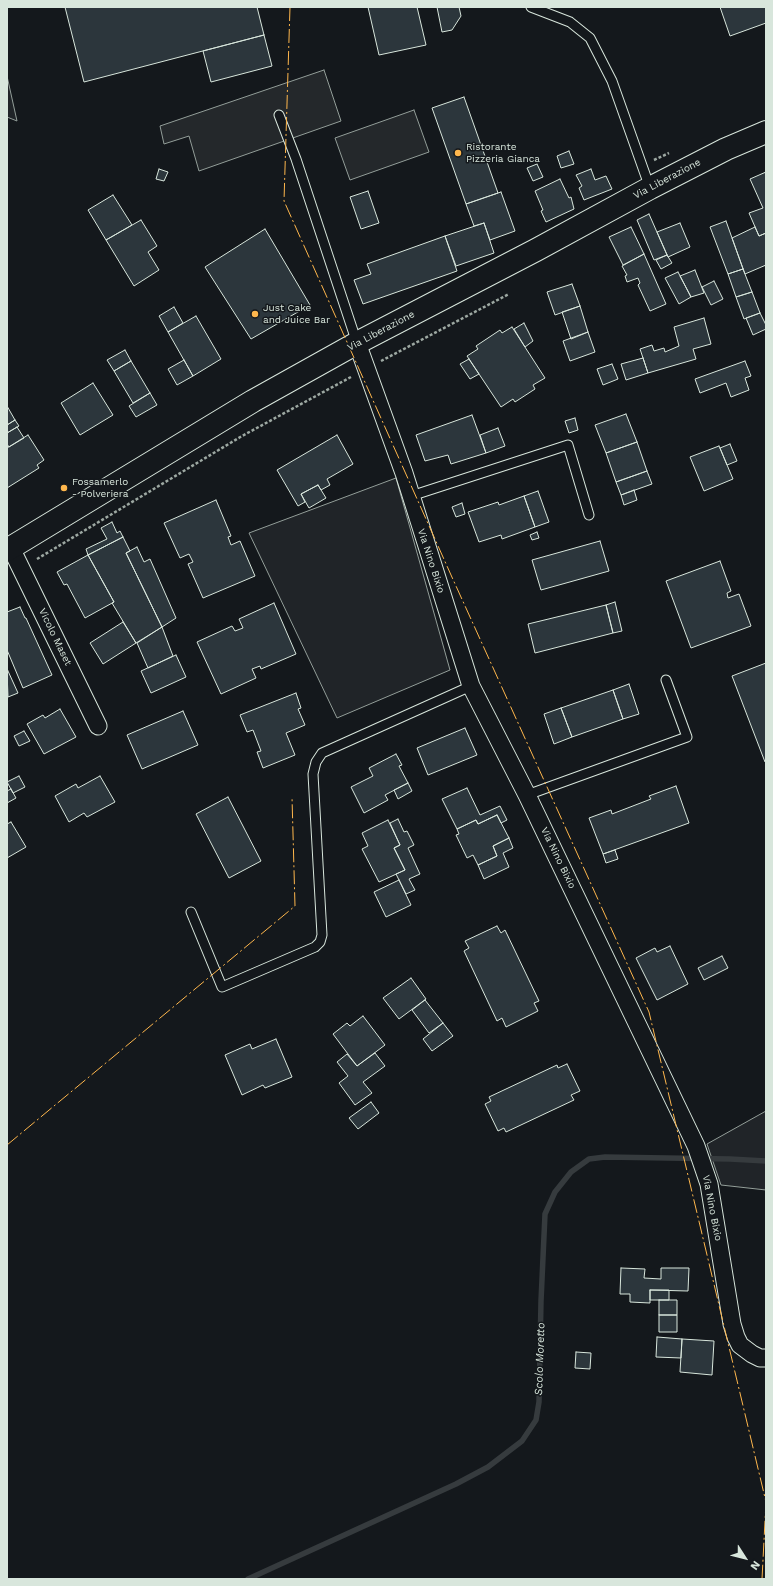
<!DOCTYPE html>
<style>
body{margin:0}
#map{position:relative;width:773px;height:1586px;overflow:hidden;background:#14181c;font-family:"Work Sans",sans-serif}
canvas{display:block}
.frame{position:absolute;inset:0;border:8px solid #d8e6dc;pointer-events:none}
.north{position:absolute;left:725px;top:1538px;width:40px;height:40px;-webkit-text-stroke:3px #14181c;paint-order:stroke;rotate:126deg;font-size:11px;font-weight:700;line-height:16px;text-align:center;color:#d8e6dc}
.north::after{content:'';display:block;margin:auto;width:14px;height:18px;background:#d8e6dc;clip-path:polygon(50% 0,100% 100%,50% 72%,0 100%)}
</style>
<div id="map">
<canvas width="773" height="1586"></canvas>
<div class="frame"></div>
<div class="north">N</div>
</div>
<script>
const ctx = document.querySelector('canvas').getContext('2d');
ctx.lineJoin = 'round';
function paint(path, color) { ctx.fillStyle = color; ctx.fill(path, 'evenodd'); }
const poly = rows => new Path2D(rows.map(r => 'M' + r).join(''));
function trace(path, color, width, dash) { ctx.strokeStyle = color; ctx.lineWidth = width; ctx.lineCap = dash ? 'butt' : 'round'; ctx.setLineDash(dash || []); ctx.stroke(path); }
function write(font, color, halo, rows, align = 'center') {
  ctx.font = font + ' "Work Sans",sans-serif'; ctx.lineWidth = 3; ctx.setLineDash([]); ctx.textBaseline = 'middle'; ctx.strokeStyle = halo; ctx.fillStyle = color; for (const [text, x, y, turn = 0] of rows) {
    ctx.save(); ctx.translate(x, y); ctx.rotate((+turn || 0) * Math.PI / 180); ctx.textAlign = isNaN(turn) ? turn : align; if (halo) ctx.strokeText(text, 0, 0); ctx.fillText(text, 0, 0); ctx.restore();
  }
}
const green = poly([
 [7,76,17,121,7,117,7,76],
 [396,478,450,670,337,718,249,533,396,478],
 [766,1111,766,1190,721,1185,707,1144,766,1111]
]);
paint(green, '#202428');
trace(green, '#939e99', 1);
const parking = poly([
 [324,70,341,121,199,171,189,136,164,144,160,126,324,70],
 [414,110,429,152,350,180,335,138,414,110]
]);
paint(parking, '#24282b');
trace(parking, '#939e99', 1);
trace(poly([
 [248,1579,456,1484,488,1467,522,1441,536,1420,539,1402,541,1301,545,1214,555,1192,571,1172,589,1159,605,1157,730,1159,766,1161]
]), '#363b3e', 5.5);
const building = poly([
 [65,7,257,7,264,35,84,82,65,7],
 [368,7,417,7,426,45,379,55,368,7],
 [437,7,461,7,459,7,461,16,452,30,442,32,437,7],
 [720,7,766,7,766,23,730,36,720,7],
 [264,35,272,66,211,82,203,51,264,35],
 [464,97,498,193,466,204,432,108,464,97],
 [569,151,574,164,561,168,557,156,569,151],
 [537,164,543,177,533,181,527,168,537,164],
 [159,169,168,172,164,181,156,179,159,169],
 [591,169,595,180,606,176,612,189,584,200,579,188,582,186,576,175,591,169],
 [766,172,766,233,759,236,749,213,763,208,750,179,766,172],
 [560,179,569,198,571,197,574,209,546,222,541,211,543,210,535,191,560,179],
 [368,191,379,223,361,229,350,197,368,191],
 [501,192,515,231,490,240,484,223,474,226,466,204,501,192],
 [113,195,132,225,106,240,88,210,113,195],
 [649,214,667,255,654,260,637,220,649,214],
 [141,220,157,246,148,252,159,270,134,286,106,240,141,220],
 [726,221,743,269,728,274,710,227,726,221],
 [484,223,494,253,456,266,445,236,484,223],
 [680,223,690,247,668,257,657,232,680,223],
 [631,227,644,254,623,265,609,237,631,227],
 [755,227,759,236,766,233,766,265,745,274,732,238,755,227],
 [265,229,310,305,251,339,205,267,265,229],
 [445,236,457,271,363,304,354,280,371,274,367,264,445,236],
 [644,254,666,304,650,311,638,285,640,283,638,278,627,282,625,276,627,275,622,266,644,254],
 [667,255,672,263,661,269,656,260,667,255],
 [743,269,752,292,736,297,728,274,743,269],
 [695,270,704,293,691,297,680,276,695,270],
 [678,272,691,297,679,304,665,278,678,272],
 [714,281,723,299,711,305,702,287,714,281],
 [572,284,580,306,555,315,547,292,572,284],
 [752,292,760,313,744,319,736,297,752,292],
 [580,306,588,332,571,339,562,312,580,306],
 [174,307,183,323,168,332,159,316,174,307],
 [760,313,766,325,766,329,753,335,746,318,760,313],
 [196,316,221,359,193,376,168,332,196,316],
 [704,318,711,344,693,349,696,359,648,373,640,349,652,345,654,351,664,348,665,352,679,346,674,327,704,318],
 [524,323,533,341,525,347,514,329,524,323],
 [512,327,545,378,533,385,535,389,515,402,513,399,501,407,467,356,478,349,476,346,500,330,502,333,512,327],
 [588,332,595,352,570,361,563,341,588,332],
 [125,350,131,361,114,371,107,360,125,350],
 [643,358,648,373,626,380,621,364,643,358],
 [469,359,479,374,470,379,460,364,469,359],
 [184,360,193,376,177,385,168,369,184,360],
 [131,361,150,393,133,403,114,371,131,361],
 [745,361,751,376,745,378,749,390,731,397,726,383,700,393,695,379,745,361],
 [612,364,618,379,603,385,597,369,612,364],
 [93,383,113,415,80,435,61,403,93,383],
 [150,393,157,405,136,417,129,406,150,393],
 [7,406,15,420,7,425,7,406],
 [626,414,637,442,606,453,595,425,626,414],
 [472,415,486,453,451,464,448,455,425,461,416,435,472,415],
 [575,418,578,430,569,433,565,421,575,418],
 [15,420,19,426,7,433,7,425,15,420],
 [17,427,24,438,9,447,7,444,7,433,17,427],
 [498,428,505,446,486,453,480,435,498,428],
 [28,435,44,460,37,465,39,468,7,488,7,448,28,435],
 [337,435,353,464,327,479,330,485,321,490,318,485,301,494,305,502,298,506,277,470,337,435],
 [637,442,647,471,616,482,606,453,637,442],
 [730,444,737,461,727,465,720,448,730,444],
 [719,446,733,479,704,491,690,457,719,446],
 [647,471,652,484,621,495,616,482,647,471],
 [318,485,326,498,309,508,301,494,318,485],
 [634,490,637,500,624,505,621,495,634,490],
 [538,491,549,522,535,527,524,496,538,491],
 [524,496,535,527,502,539,501,535,479,542,468,512,498,502,499,505,524,496],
 [216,500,231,536,228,537,231,545,240,541,255,576,203,598,188,564,193,562,189,554,180,558,164,523,216,500],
 [462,503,465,514,456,517,452,507,462,503],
 [112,522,117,533,120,531,123,537,88,555,86,549,107,539,101,528,112,522],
 [537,532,539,538,532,540,530,535,537,532],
 [123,537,130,551,126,553,162,627,136,643,112,603,114,602,88,555,123,537],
 [600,541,609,571,541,590,532,560,600,541],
 [137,547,144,562,150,559,176,618,162,627,126,553,137,547],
 [88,555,114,602,85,618,67,584,64,585,57,572,88,555],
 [720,561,731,591,727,593,728,598,739,594,751,626,691,648,666,581,720,561],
 [615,602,622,631,613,633,606,605,615,602],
 [274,603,296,654,261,669,260,666,252,669,256,678,221,694,197,642,232,626,235,631,243,628,239,619,274,603],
 [606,605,613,633,535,653,528,624,606,605],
 [20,607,25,618,26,618,52,675,23,688,7,650,7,612,20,607],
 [123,622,136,643,103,664,90,643,123,622],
 [162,627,173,656,148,668,137,643,162,627],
 [176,655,186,677,151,693,141,671,176,655],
 [766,663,766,762,765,762,732,676,766,663],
 [8,671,18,693,8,697,7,672,8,671],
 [629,684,639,714,623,719,613,690,629,684],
 [613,690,623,719,572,737,561,708,613,690],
 [296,693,301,708,298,709,305,725,286,733,295,755,263,768,257,752,261,751,253,730,247,732,240,715,296,693],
 [561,708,572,737,554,744,544,714,561,708],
 [60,709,76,737,44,754,27,724,43,715,45,718,60,709],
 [183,711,198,745,142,769,127,735,183,711],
 [465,728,477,755,428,775,417,748,465,728],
 [24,731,30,741,19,746,14,736,24,731],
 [396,754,402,765,399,766,408,783,385,795,388,800,364,813,351,787,373,776,369,768,396,754],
 [19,776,25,787,13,793,7,782,19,776],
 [100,776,115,802,87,817,84,813,69,822,55,796,76,784,78,788,100,776],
 [408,783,412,791,398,799,394,790,408,783],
 [676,786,689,823,603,854,589,818,611,810,612,814,651,799,649,796,676,786],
 [467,788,480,815,500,806,507,820,501,823,497,815,478,824,476,820,457,829,442,799,467,788],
 [11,789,16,798,7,803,7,791,11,789],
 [228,797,261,861,229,878,196,814,228,797],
 [497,815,509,838,493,846,497,856,478,865,473,855,467,858,456,835,459,834,457,829,476,820,478,824,497,815],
 [398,819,404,832,407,831,414,845,408,848,420,874,409,879,415,890,406,894,396,874,405,870,394,848,400,845,390,823,398,819],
 [388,820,400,845,394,848,405,870,379,882,362,849,368,846,362,833,388,820],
 [11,822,26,847,7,858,7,824,11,822],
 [509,838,513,848,503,853,509,867,484,879,478,865,497,856,493,846,509,838],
 [615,850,618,859,606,863,603,854,615,850],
 [399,880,411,905,386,917,374,892,399,880],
 [497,926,501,933,505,930,539,1001,534,1003,538,1011,506,1027,502,1018,497,1021,464,951,469,948,465,941,497,926],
 [670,946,688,984,657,1000,636,958,655,948,657,952,670,946],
 [722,956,728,968,704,980,698,968,722,956],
 [411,978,426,999,399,1019,383,998,411,978],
 [425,1000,443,1023,429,1033,412,1010,425,1000],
 [363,1016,385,1045,357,1066,333,1034,347,1023,350,1026,363,1016],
 [443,1023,453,1036,432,1051,423,1039,443,1023],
 [276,1039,292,1077,265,1088,263,1085,242,1095,225,1055,250,1044,252,1049,276,1039],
 [375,1053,385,1066,363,1082,372,1093,355,1105,339,1083,348,1076,337,1062,347,1054,357,1066,375,1053],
 [567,1064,580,1091,571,1095,574,1100,506,1132,504,1128,498,1131,485,1104,491,1101,489,1097,557,1065,558,1068,567,1064],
 [371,1102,379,1113,358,1129,349,1118,371,1102],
 [621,1268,645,1269,644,1278,661,1279,661,1268,689,1268,688,1291,650,1290,650,1303,630,1302,630,1294,620,1294,621,1268],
 [650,1290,669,1290,669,1300,650,1300,650,1290],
 [659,1300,677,1300,677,1315,659,1315,659,1300],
 [659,1315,677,1315,677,1332,659,1332,659,1315],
 [657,1337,682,1339,681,1358,656,1357,657,1337],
 [682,1339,714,1341,712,1375,680,1372,682,1339],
 [576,1352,591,1353,590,1369,575,1368,576,1352]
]);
paint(building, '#2c363c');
trace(building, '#d8e6dc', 1);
const lane = poly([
 [531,7,570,22,590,38,612,81,650,188],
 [279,115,296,159,357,343],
 [411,496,568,445,589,515],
 [527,795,687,737,666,680],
 [191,912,222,987,315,947,320,942,322,935,313,774,316,762,322,753,471,686]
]);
const street = poly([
 [357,343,404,473,471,686,527,795,696,1146,709,1184,732,1324,736,1337,740,1345,752,1354,760,1358,766,1358],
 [11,548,98,726]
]);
const primary = poly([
 [7,550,253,401,357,343,536,250,650,188,726,149,766,132]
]);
trace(lane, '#d8e6dc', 11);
trace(street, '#d8e6dc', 19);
trace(primary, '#d8e6dc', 24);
trace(poly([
 [654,160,669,153],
 [381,361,509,294],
 [37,559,242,436,351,377]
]), '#9da8a2', 2.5, [3, 2]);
trace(lane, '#14181c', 9);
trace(street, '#14181c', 17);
trace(primary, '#14181c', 22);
trace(poly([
 [290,7,284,201,451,575,649,1012,766,1502,762,1579],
 [7,1145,295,906,292,797]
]), '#ffb74d', 1, [14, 3, 2, 3]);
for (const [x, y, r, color] of [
 [458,153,4,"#ffb74d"],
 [255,314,4,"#ffb74d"],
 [64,488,4,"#ffb74d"]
]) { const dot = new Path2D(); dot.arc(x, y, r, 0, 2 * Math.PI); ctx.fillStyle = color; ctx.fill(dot); trace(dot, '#14181c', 1.5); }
write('10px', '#d8e6dc', '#14181c', [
 ["Ristorante",466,147],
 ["Pizzeria Gianca",466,159],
 ["Just Cake",263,308],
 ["and Juice Bar",263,320],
 ["Fossamerlo",72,482],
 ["- Polveriera",72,494]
], 'left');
write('10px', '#d8e6dc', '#14181c', [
 ["Via Liberazione",667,179,-28],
 ["Via Liberazione",381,331,-28],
 ["Via Nino Bixio",431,561,72],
 ["Vicolo Maset",55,637,64],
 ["Via Nino Bixio",558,858,64],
 ["Via Nino Bixio",712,1208,79]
]);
write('italic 11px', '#d8e6dc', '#14181c', [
 ["Scolo Moretto",540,1359,-88]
]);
</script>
